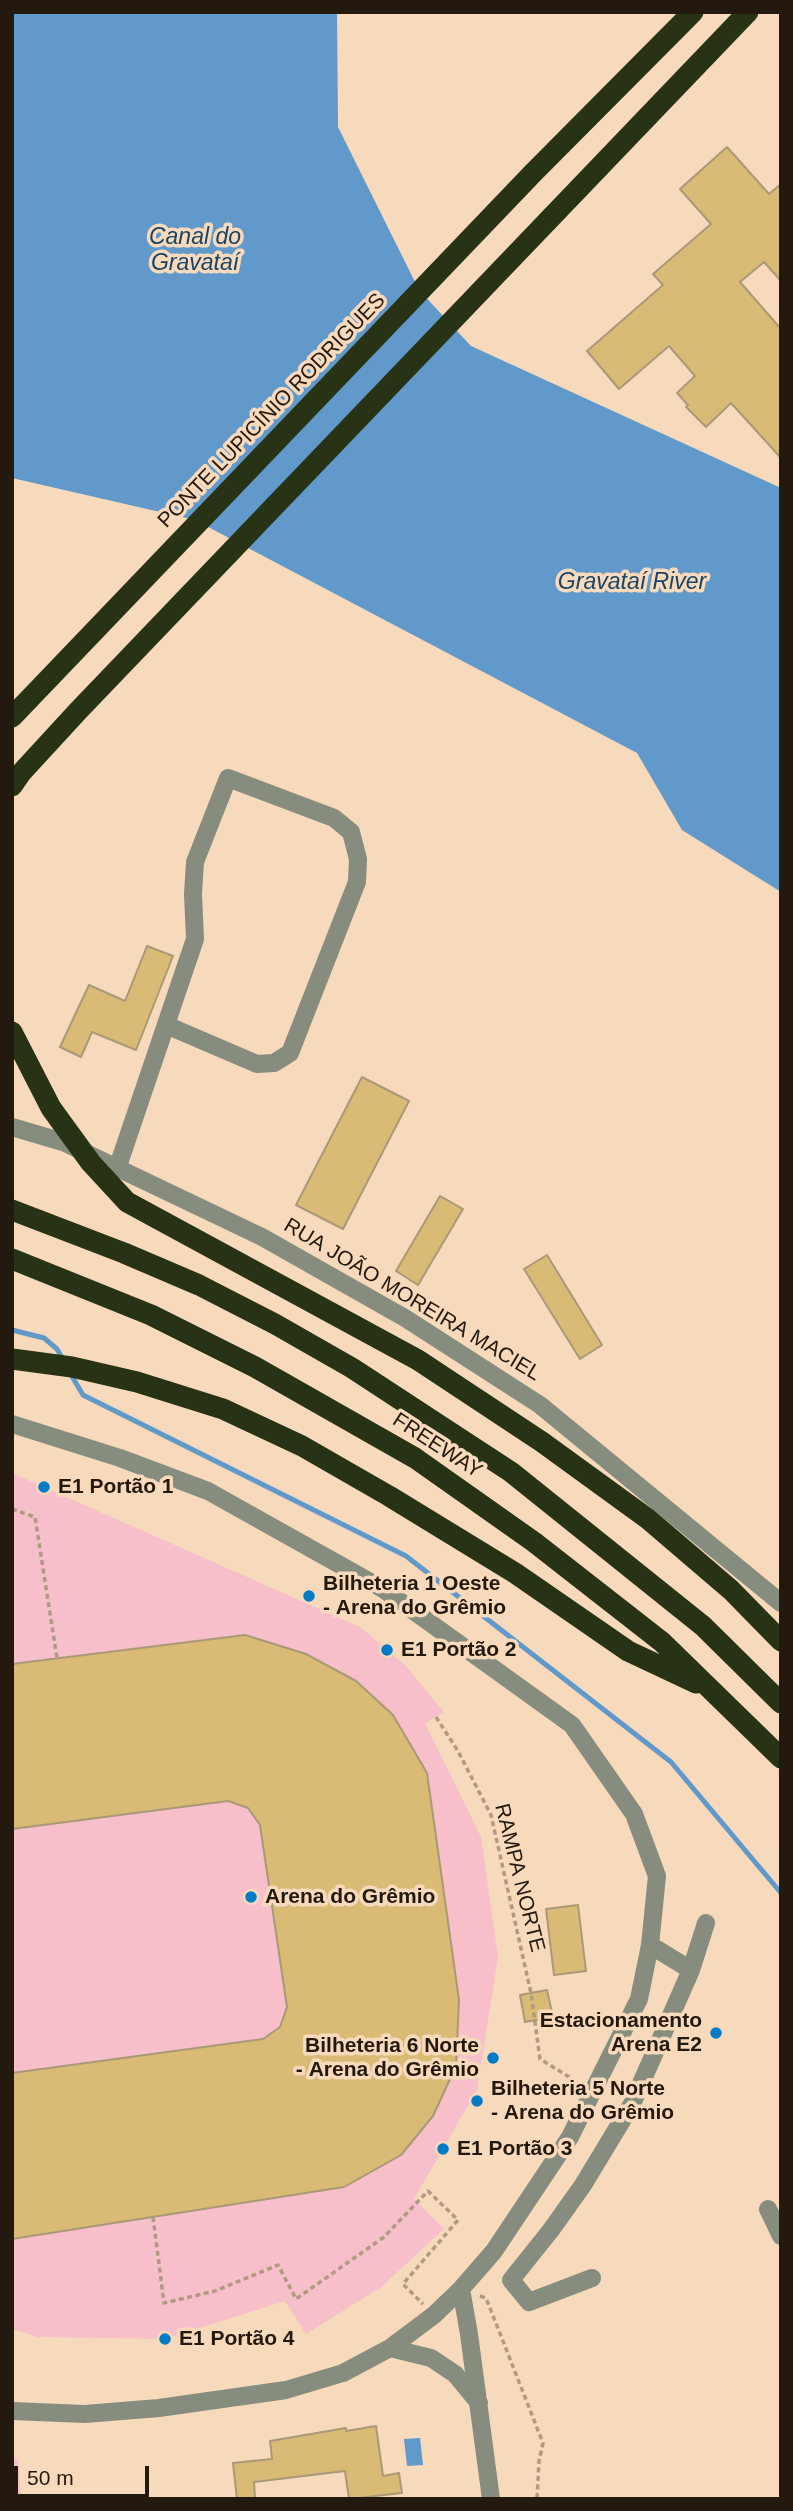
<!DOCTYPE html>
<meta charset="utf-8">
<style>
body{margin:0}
#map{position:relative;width:793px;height:2511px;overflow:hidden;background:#f7d9bc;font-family:Arial,sans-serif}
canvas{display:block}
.frame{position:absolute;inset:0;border:14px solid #24190f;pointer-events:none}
.scale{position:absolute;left:14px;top:2466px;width:135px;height:32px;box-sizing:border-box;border:4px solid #24190f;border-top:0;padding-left:9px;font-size:21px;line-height:24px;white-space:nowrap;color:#24190f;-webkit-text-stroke:5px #f7d9bc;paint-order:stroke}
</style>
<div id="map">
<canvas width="793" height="2511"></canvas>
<div class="frame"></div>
<div class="scale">50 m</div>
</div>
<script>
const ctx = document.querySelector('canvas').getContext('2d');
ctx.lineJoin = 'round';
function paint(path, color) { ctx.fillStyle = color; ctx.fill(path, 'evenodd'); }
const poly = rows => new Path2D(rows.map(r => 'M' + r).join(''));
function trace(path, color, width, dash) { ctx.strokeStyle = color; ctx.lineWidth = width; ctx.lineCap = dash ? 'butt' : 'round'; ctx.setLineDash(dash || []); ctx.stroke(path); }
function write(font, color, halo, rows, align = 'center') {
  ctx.font = font + ' Arial,sans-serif'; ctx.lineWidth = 7; ctx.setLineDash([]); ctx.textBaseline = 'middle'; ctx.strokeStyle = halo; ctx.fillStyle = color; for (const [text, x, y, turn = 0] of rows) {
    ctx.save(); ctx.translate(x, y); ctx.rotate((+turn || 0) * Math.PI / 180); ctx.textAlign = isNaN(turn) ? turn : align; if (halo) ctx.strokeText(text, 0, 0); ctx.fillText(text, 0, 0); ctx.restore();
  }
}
paint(poly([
 [12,1473,360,1627,405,1665,444,1712,425,1723,481,1837,498,1957,477,2090,414,2199,444,2229,381,2287,306,2334,285,2301,165,2339,38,2337,12,2329],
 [12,2458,18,2460,21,2499,12,2499]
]), '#f7bfca');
paint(poly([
 [12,12,337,12,338,127,419,290,471,346,781,488,781,892,682,830,637,753,195,520,12,478],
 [420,2438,423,2465,407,2466,404,2439]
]), '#6099ca');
trace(poly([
 [12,1330,44,1338,57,1349,64,1361],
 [70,1373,83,1395,406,1556,671,1762,781,1893]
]), '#6099ca', 5);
const building = poly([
 [727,147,769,194,781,184,781,281,764,262,740,282,781,329,781,458,731,403,706,427,686,407,688,405,677,393,695,376,669,346,619,389,587,351,663,285,653,274,711,224,680,189,727,147],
 [147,946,173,956,136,1050,92,1032,81,1057,60,1047,89,985,125,1001,147,946],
 [362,1077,409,1101,343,1229,296,1205,362,1077],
 [440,1196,463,1209,418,1285,396,1271,440,1196],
 [547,1255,602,1345,580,1359,524,1269,547,1255],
 [245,1635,306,1654,356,1681,393,1715,427,1773,459,2000,456,2066,433,2116,401,2155,344,2187,12,2239,12,2073,263,2039,280,2027,287,2007,260,1825,248,1808,228,1801,12,1829,12,1664,245,1635],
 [578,1905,586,1971,554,1975,546,1909,578,1905],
 [547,1990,553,2017,525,2022,520,1995,547,1990],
 [376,2426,383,2476,399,2473,402,2493,349,2499,345,2471,254,2482,255,2499,237,2499,233,2463,272,2459,270,2441,346,2428,346,2431,376,2426]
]);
paint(building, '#dabb76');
trace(building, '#a99977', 2);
trace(poly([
 [12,1509,35,1517,57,1658],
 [436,1717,458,1751,491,1815,531,1993,540,2059,579,2083],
 [153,2217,164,2303,215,2291,278,2265,296,2299,384,2237,428,2191,458,2220,403,2284,423,2304],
 [480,2296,486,2298,543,2443,539,2461,537,2499]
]), '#b19982', 3.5, [5, 3.5]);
trace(poly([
 [12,1127,63,1142,262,1237,405,1318,540,1405,781,1603],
 [117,1169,195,939,193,894,195,862,228,778,334,818,351,832,358,859,357,882,290,1053,274,1063,257,1064,166,1025],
 [12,1424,120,1458,208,1491,383,1589,572,1725,634,1814,657,1876,650,1945,639,1999,570,2137,494,2251,461,2289,434,2315,390,2348,343,2373,286,2390,159,2408,85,2414,12,2411],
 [650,1945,691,1970],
 [768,2209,781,2236],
 [592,2278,529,2302,511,2280,551,2230,583,2185,632,2104,691,1970,706,1923],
 [461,2289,469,2334,491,2499],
 [390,2348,431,2358,455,2374,479,2403]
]), '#868d7e', 18);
trace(poly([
 [12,717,533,173,693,12],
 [12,786,21,773,78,711,748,12],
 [12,1032,51,1108,91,1163,127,1202,418,1360,542,1442,648,1519,731,1590,781,1641],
 [12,1210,124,1253,199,1285,275,1324,352,1368,511,1472,703,1626,781,1703],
 [12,1259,151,1315,255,1367,415,1458,534,1542,662,1642,781,1758],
 [12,1359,72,1367,137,1382,223,1409,302,1446,389,1496,515,1573,628,1651,696,1683]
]), '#283315', 21);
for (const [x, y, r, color] of [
 [44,1487,7,"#007bc4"],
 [309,1596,7,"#007bc4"],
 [387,1650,7,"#007bc4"],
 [251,1897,7,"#007bc4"],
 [716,2033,7,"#007bc4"],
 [493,2058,7,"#007bc4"],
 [477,2101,7,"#007bc4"],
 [443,2149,7,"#007bc4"],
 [165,2339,7,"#007bc4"]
]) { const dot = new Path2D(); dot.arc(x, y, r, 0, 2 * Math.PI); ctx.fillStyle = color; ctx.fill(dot); trace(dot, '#f7d9bc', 2.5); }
write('21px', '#24190f', '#f7d9bc', [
 ["PONTE LUPICÍNIO RODRIGUES",272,411,-46],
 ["RUA JOÃO MOREIRA MACIEL",412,1300,31],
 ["FREEWAY",437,1446,33],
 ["RAMPA NORTE",519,1878,76]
]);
write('bold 21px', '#24190f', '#f7d9bc', [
 ["E1 Portão 1",58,1487],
 ["Bilheteria 1 Oeste",323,1584],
 ["- Arena do Grêmio",323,1608],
 ["E1 Portão 2",401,1650],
 ["Arena do Grêmio",265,1897],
 ["Estacionamento",702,2021,"right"],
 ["Arena E2",702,2045,"right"],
 ["Bilheteria 6 Norte",479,2046,"right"],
 ["- Arena do Grêmio",479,2070,"right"],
 ["Bilheteria 5 Norte",491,2089],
 ["- Arena do Grêmio",491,2113],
 ["E1 Portão 3",457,2149],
 ["E1 Portão 4",179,2339]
], 'left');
write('italic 23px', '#194465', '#f7d9bc', [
 ["Canal do",195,238],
 ["Gravataí",195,264],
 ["Gravataí River",632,583]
]);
</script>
